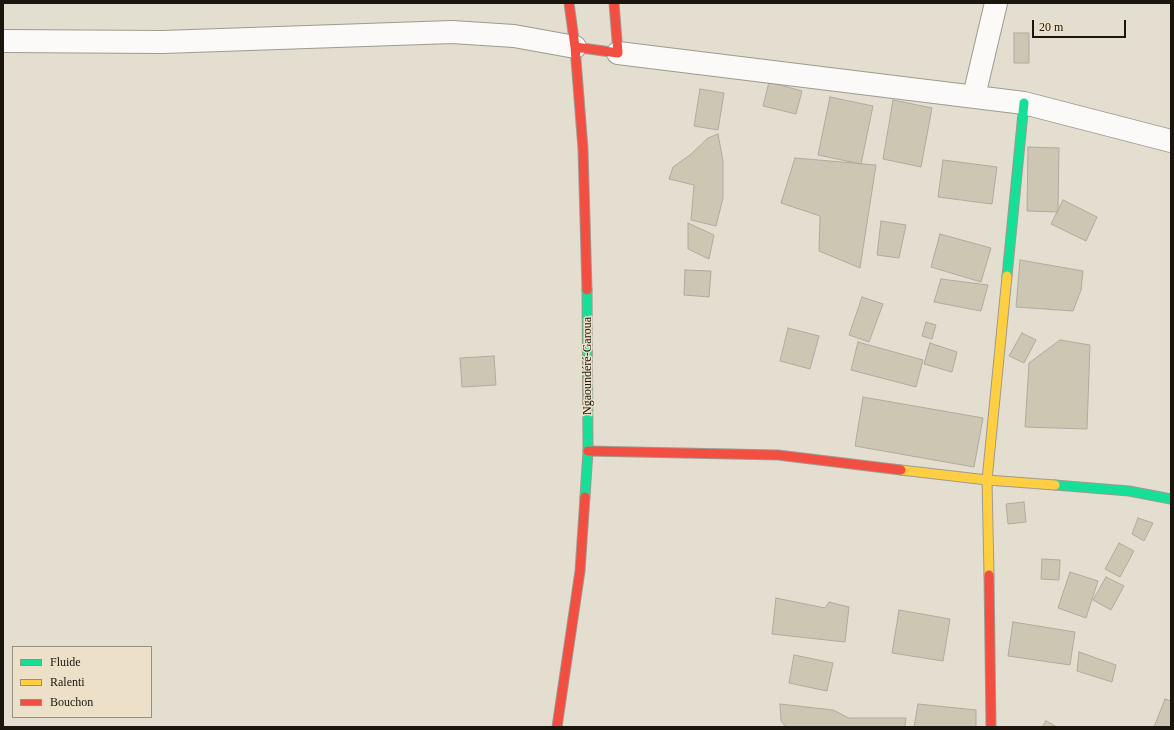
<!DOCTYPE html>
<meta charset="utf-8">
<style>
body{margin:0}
#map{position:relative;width:1174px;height:730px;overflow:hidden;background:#e4ded0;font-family:"Times New Roman",serif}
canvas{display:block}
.frame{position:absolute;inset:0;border:4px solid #1a160d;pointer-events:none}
.legend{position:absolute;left:12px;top:646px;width:140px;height:72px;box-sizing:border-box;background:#ece1c8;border:1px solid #98907d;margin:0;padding:5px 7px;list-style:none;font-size:12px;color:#1a160d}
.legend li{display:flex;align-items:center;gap:8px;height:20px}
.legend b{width:20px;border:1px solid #98907d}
.scale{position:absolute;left:1032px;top:20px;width:94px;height:18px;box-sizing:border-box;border:2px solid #1a160d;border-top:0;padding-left:5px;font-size:12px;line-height:14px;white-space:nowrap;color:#1a160d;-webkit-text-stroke:3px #ece1c8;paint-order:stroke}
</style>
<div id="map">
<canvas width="1174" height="730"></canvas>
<div class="frame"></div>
<ul class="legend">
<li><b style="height:5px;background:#16e098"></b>Fluide</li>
<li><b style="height:5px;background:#ffcf43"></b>Ralenti</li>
<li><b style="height:5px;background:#f24e42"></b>Bouchon</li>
</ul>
<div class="scale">20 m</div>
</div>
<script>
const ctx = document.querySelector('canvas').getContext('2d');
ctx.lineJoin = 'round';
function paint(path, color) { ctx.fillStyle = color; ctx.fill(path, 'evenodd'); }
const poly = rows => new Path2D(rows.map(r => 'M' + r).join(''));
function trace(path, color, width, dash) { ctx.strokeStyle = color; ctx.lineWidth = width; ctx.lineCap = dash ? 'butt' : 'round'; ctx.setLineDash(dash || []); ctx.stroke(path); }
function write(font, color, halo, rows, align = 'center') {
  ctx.font = font + ' "Times New Roman",serif'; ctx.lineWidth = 3; ctx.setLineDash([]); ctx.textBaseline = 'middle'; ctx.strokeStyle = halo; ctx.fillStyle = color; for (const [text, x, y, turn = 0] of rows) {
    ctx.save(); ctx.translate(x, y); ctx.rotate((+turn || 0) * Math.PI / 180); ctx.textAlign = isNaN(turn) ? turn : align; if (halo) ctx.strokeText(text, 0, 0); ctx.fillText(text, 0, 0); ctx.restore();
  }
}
const building = poly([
 [1014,33,1029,33,1029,63,1014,63,1014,33],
 [769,82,802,91,796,114,763,106,769,82],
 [700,89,724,93,718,130,694,126,700,89],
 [830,97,873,106,861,164,818,155,830,97],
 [893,100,932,108,921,167,883,159,893,100],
 [718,134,723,161,723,198,716,226,691,220,694,185,669,179,673,167,690,155,708,138,718,134],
 [1028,147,1059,148,1058,212,1027,211,1028,147],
 [795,158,876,165,860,268,819,251,820,216,781,203,795,158],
 [943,160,997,167,992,204,938,197,943,160],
 [1063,200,1097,217,1086,241,1051,224,1063,200],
 [881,221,906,225,899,258,877,255,881,221],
 [688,223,714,235,709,259,688,249,688,223],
 [940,234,991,248,981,282,931,267,940,234],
 [1020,260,1083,271,1081,290,1073,311,1016,307,1020,260],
 [685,270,711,271,709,297,684,295,685,270],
 [941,279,988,285,981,311,934,302,941,279],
 [862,297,883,304,869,342,849,335,862,297],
 [926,322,936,325,932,339,922,336,926,322],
 [788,328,819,336,810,369,780,361,788,328],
 [1022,333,1036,340,1024,363,1009,356,1022,333],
 [1060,340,1090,345,1087,429,1025,427,1029,363,1060,340],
 [858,342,923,360,916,387,851,370,858,342],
 [930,343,957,352,952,372,924,364,930,343],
 [494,356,496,385,462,387,460,358,494,356],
 [863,397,983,418,974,467,855,446,863,397],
 [1024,502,1026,522,1008,524,1006,504,1024,502],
 [1138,518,1153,523,1144,541,1132,534,1138,518],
 [1119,543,1134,551,1120,577,1105,569,1119,543],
 [1042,559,1060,560,1059,580,1041,579,1042,559],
 [1070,572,1098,581,1086,618,1058,608,1070,572],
 [1106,577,1124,586,1111,610,1093,600,1106,577],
 [776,598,825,608,829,602,849,607,845,642,772,634,776,598],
 [899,610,950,619,943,661,892,653,899,610],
 [1013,622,1075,632,1070,665,1008,656,1013,622],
 [1079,652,1116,665,1112,682,1077,671,1079,652],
 [794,655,833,663,827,691,789,683,794,655],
 [1165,699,1171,701,1171,727,1154,727,1165,699],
 [780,704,833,710,849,718,906,718,905,727,786,727,781,721,780,704],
 [918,704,976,710,976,727,914,727,918,704],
 [1046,721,1057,727,1042,727,1046,721]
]);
paint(building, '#cdc6b3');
trace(building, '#afaaa0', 1);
const street = poly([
 [3,41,163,42,452,32,514,36,575,47],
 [618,53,1024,103,1171,141],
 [974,96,996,3]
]);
const fast = poly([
 [1007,276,1024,103],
 [1055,485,1129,491,1171,499],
 [585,497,588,451,587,290]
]);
const slow = poly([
 [901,470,987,480,1055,485],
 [989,575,987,480,1007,276]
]);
const jam = poly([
 [569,3,575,47,583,149,587,290],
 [575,47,618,53,614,3],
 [588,451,778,455,901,470],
 [989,575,991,727],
 [557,727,580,571,585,497]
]);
trace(street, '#9f9a8f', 24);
trace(fast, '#9f9a8f', 11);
trace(slow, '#9f9a8f', 11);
trace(jam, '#9f9a8f', 11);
trace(street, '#fbfaf8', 22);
trace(fast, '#16e098', 9);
trace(slow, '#ffcf43', 9);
trace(jam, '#f24e42', 9);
write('12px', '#1a160d', '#ece1c8', [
 ["Ngaoundéré-Garoua",588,366,-90]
]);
</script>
